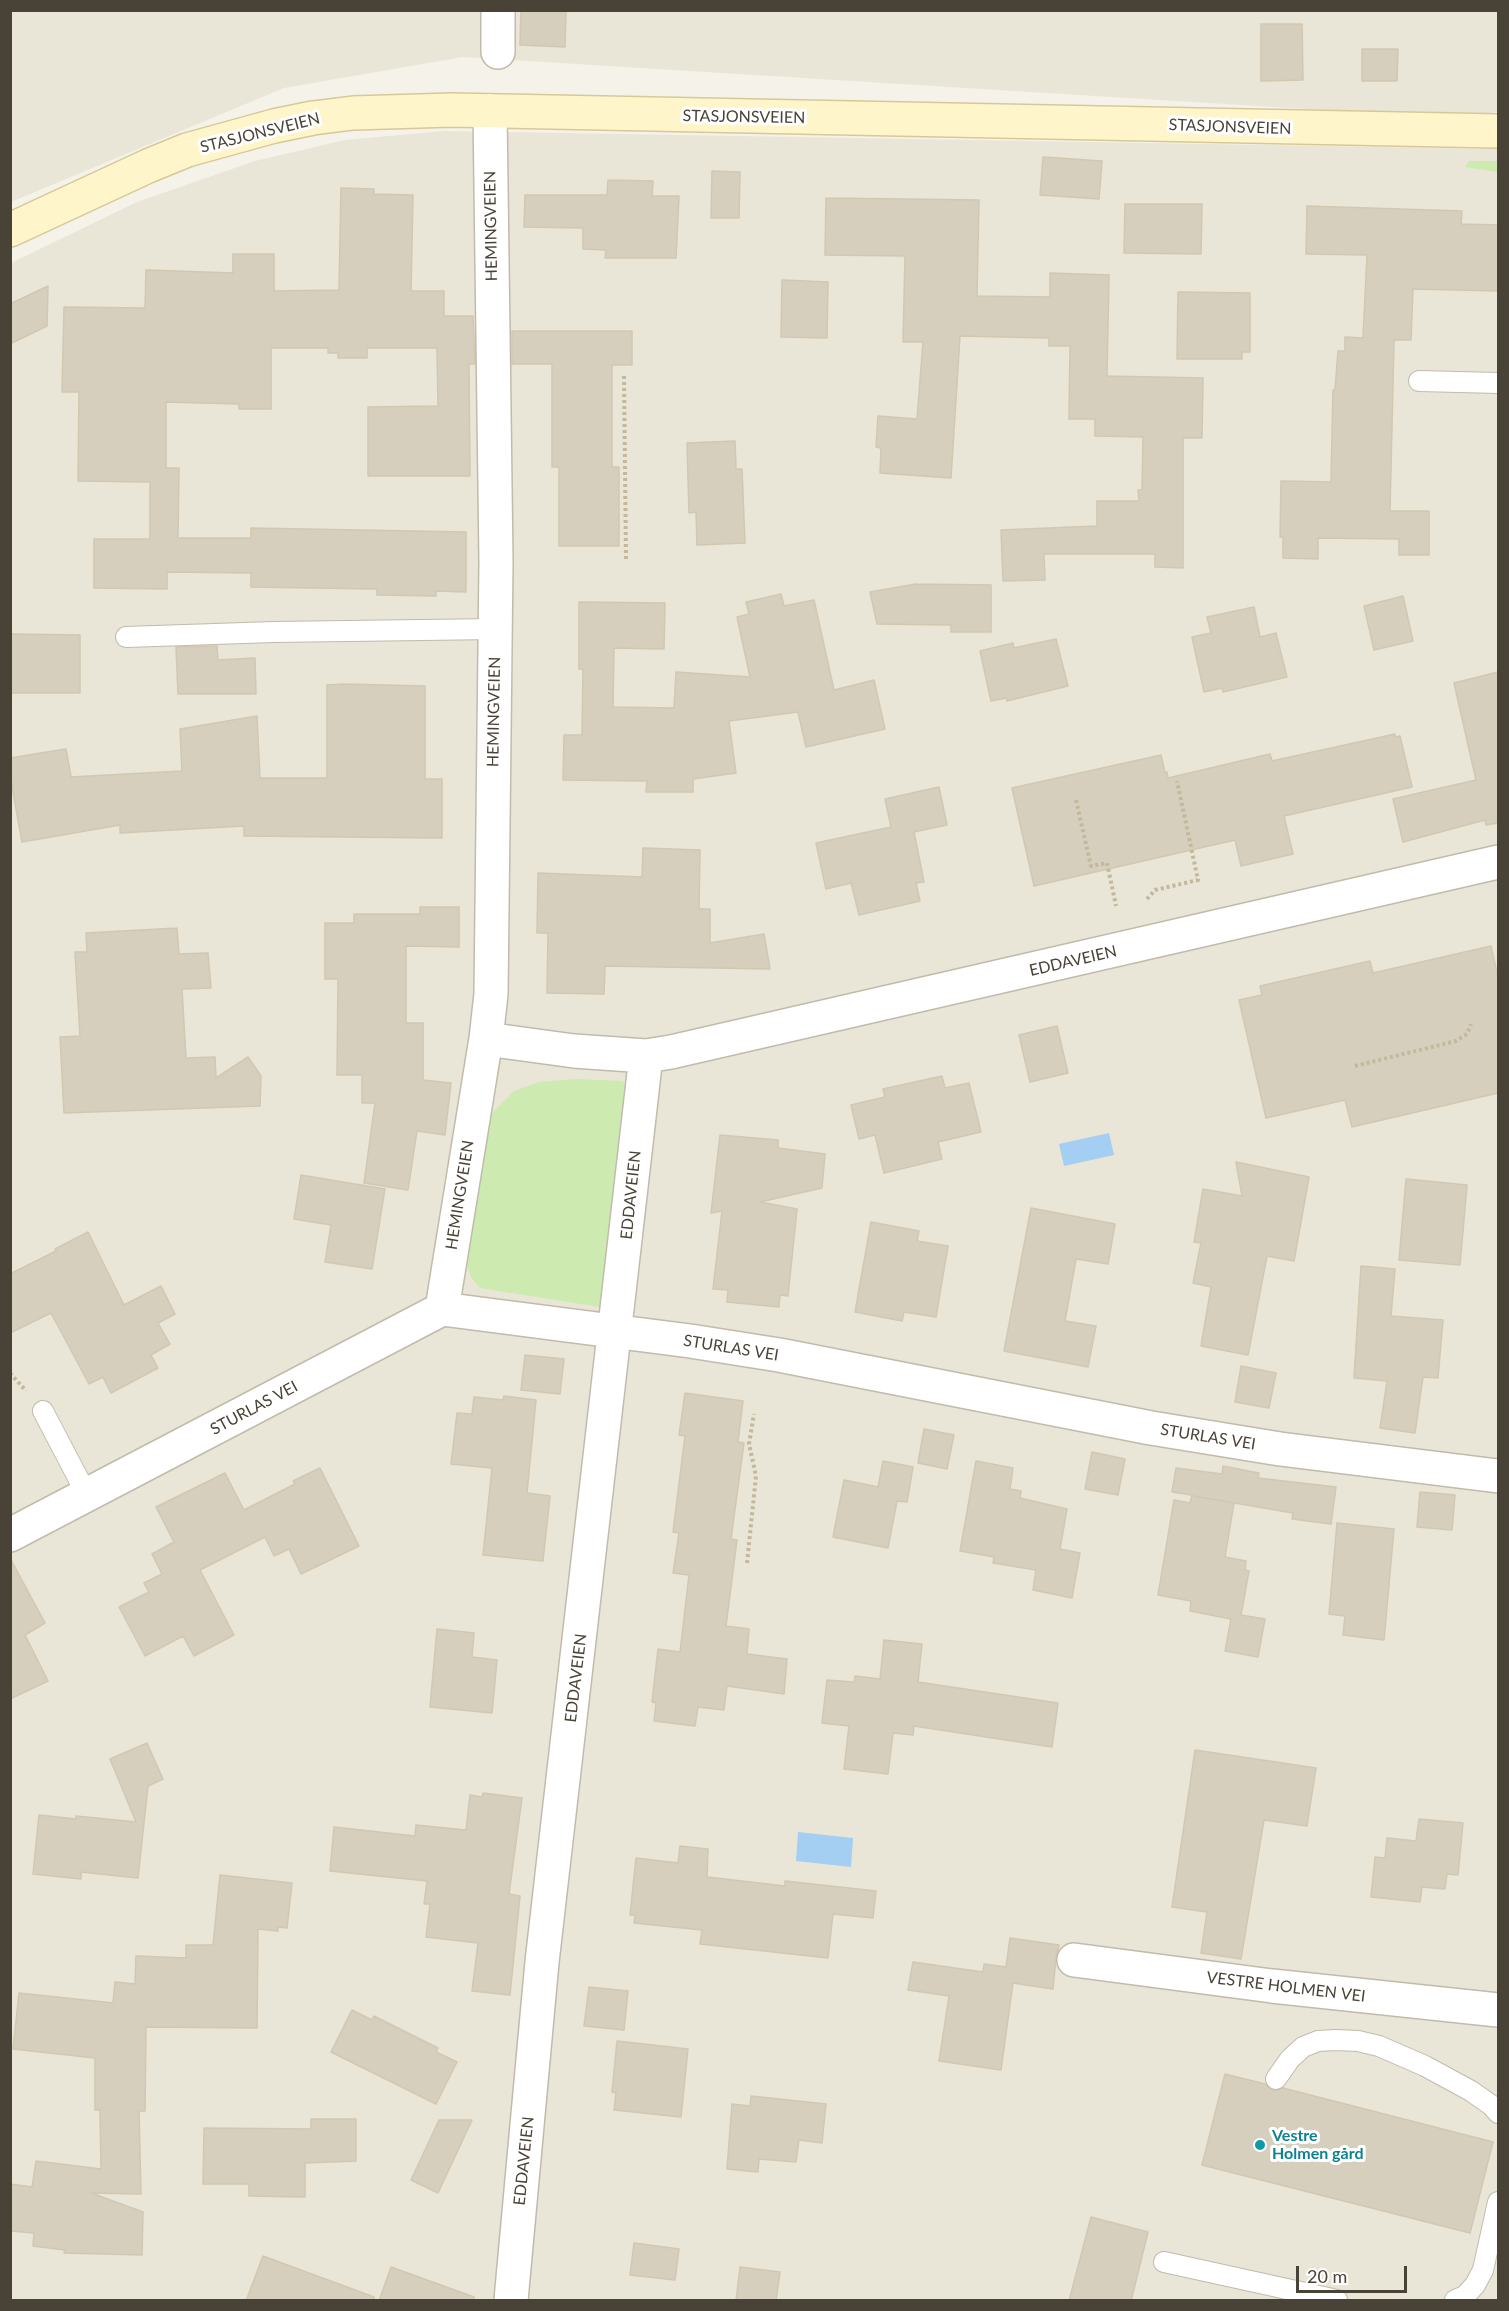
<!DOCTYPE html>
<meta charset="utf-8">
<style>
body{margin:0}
#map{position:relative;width:1509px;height:2311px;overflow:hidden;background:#f5f2ea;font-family:Lato,sans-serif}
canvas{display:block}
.frame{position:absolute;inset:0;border:12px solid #494337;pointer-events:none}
.scale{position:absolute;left:1296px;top:2266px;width:111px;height:27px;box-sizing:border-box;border:3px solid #494337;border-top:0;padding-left:8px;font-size:18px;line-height:21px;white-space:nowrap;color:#494337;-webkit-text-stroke:4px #fff;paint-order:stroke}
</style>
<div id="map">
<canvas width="1509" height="2311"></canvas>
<div class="frame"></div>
<div class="scale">20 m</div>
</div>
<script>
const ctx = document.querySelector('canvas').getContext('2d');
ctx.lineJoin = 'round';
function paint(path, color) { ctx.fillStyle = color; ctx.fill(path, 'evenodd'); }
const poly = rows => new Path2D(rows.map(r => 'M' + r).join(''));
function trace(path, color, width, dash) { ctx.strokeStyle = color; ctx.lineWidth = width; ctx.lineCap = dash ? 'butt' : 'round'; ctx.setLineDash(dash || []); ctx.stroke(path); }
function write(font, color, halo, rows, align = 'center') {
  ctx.font = font + ' Lato,sans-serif'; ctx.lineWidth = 6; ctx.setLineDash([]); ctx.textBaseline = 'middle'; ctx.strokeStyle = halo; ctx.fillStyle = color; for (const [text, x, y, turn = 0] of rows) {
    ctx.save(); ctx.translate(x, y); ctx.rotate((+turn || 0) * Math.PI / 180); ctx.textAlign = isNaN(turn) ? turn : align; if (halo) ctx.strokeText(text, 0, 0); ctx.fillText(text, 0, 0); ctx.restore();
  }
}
paint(poly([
 [11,11,1498,11,1498,112,1479,114,1355,112,463,57,284,88,11,202],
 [444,131,1498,149,1498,2300,11,2300,11,263,137,202,255,161,345,140]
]), '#e9e5d7');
paint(poly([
 [1469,161,1498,161,1498,172,1465,167],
 [576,1079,623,1081,631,1099,606,1308,480,1288,471,1277,465,1260,491,1114,514,1091,539,1082]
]), '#cdeab1');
paint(poly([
 [1109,1133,1114,1155,1064,1166,1059,1144],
 [798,1832,853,1838,851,1867,796,1861]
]), '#a5cef3');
const building = poly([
 [521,10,566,10,565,47,520,45,521,10],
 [1261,24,1302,24,1303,80,1261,81,1261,24],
 [1362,49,1398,49,1397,81,1362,81,1362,49],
 [1043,157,1102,161,1099,199,1040,195,1043,157],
 [712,171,740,172,739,218,711,218,712,171],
 [608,180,653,181,652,196,679,196,676,258,605,258,606,250,583,249,583,228,524,227,525,195,607,195,608,180],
 [341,188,374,189,374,194,413,195,411,291,444,291,444,316,473,316,475,364,469,364,470,476,368,476,368,407,438,406,437,348,367,348,367,358,338,358,338,353,328,353,328,348,271,348,271,409,239,409,239,404,166,402,166,468,179,468,178,538,251,538,251,528,466,532,466,592,436,591,436,596,377,595,377,589,251,587,251,573,167,572,167,589,94,588,94,539,150,539,150,482,78,481,79,392,62,392,64,307,145,308,146,270,233,273,233,254,274,254,274,291,339,290,341,188],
 [826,198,979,200,977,296,1050,297,1050,273,1109,275,1107,376,1203,378,1202,438,1183,438,1183,568,1155,567,1155,554,1044,554,1045,580,1003,581,1001,530,1097,526,1097,501,1139,501,1138,490,1142,490,1143,437,1095,436,1095,419,1069,419,1070,346,1049,346,1049,338,960,336,951,478,880,473,881,448,876,447,878,416,917,419,923,342,903,342,905,256,825,255,826,198],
 [1125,204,1202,204,1201,254,1124,253,1125,204],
 [1307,206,1462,211,1461,224,1498,225,1498,291,1413,289,1411,340,1394,340,1390,511,1429,511,1429,555,1399,555,1399,539,1318,538,1318,559,1283,558,1283,537,1280,537,1281,481,1331,482,1333,390,1335,390,1338,351,1345,351,1345,337,1363,338,1367,255,1306,254,1307,206],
 [782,280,828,282,827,338,781,337,782,280],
 [48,286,47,326,10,344,10,304,48,286],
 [1178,292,1250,293,1250,352,1242,352,1242,359,1177,359,1178,292],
 [512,331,632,331,632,365,612,365,612,467,619,467,619,546,559,546,559,467,552,467,552,364,512,364,512,331],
 [735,441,736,469,742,469,745,543,697,545,696,512,689,513,687,443,735,441],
 [916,584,991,585,991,632,951,632,951,625,877,624,870,592,916,584],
 [781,594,784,606,814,600,834,690,874,680,885,729,806,747,798,712,729,721,736,773,693,779,693,792,646,792,647,781,563,780,564,735,582,735,583,669,579,669,579,602,665,603,664,649,614,648,613,707,674,708,676,672,750,677,737,617,749,614,746,602,781,594],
 [1403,596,1413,641,1374,650,1364,606,1403,596],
 [1254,607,1260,637,1276,633,1287,677,1223,692,1222,688,1204,692,1192,637,1211,633,1207,617,1254,607],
 [10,634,80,635,80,693,10,693,10,634],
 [1056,639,1068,686,1007,701,1006,698,991,701,980,651,1013,643,1014,648,1056,639],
 [217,646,218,660,255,658,256,694,178,694,176,647,217,646],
 [1498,672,1498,823,1486,825,1485,820,1403,842,1393,799,1476,780,1454,683,1498,672],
 [346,684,425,686,425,779,442,779,442,838,244,836,244,826,120,833,120,825,22,842,10,775,10,758,66,749,71,777,182,771,180,729,257,716,260,778,327,778,327,685,346,684],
 [1395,734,1395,737,1400,736,1412,787,1284,816,1293,854,1241,866,1235,840,1034,886,1012,788,1161,755,1165,773,1167,772,1168,778,1270,754,1272,761,1395,734],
 [939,787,947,825,914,832,924,882,916,883,920,901,859,915,851,883,826,889,816,843,891,827,885,799,939,787],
 [643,848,700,850,699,909,710,909,710,943,764,934,770,969,605,966,604,994,547,993,548,933,537,933,538,873,642,877,643,848],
 [420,907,459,907,459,947,406,946,406,1023,423,1023,423,1080,451,1083,445,1135,417,1131,408,1190,364,1183,375,1103,362,1103,362,1075,337,1075,338,979,325,979,325,923,354,923,354,914,420,914,420,907],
 [177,928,179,954,208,953,211,988,182,989,186,1058,215,1057,216,1078,248,1057,261,1076,260,1106,64,1113,60,1037,80,1036,75,952,87,952,86,933,177,928],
 [1491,946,1498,977,1498,1093,1352,1127,1345,1100,1266,1118,1239,1000,1262,995,1260,986,1370,961,1373,973,1491,946],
 [1057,1026,1068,1073,1030,1082,1019,1035,1057,1026],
 [942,1076,945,1088,969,1083,981,1132,938,1142,942,1159,884,1173,875,1135,859,1139,851,1105,885,1097,883,1089,942,1076],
 [720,1135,778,1140,778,1148,825,1154,822,1188,760,1202,797,1209,788,1296,780,1295,779,1307,727,1302,728,1290,713,1289,722,1211,711,1213,720,1135],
 [1236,1162,1309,1177,1294,1261,1267,1256,1248,1355,1201,1346,1211,1287,1193,1283,1201,1243,1194,1242,1203,1189,1242,1196,1236,1162],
 [301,1175,385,1189,372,1269,325,1262,331,1225,294,1219,301,1175],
 [1406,1179,1467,1185,1460,1265,1399,1260,1406,1179],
 [1031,1208,1115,1224,1108,1264,1076,1259,1065,1321,1096,1326,1088,1367,1004,1351,1031,1208],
 [871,1222,919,1231,917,1241,948,1246,936,1317,904,1312,902,1321,855,1312,871,1222],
 [88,1232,124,1305,161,1286,175,1314,158,1323,170,1344,151,1355,158,1368,111,1393,103,1377,89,1384,51,1313,10,1333,10,1274,56,1251,55,1249,88,1232],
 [1361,1266,1395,1269,1391,1316,1443,1320,1438,1378,1423,1377,1415,1433,1380,1428,1387,1381,1354,1378,1361,1266],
 [525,1355,564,1359,560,1394,521,1390,525,1355],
 [1241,1366,1276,1373,1269,1408,1235,1402,1241,1366],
 [685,1393,743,1401,738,1442,744,1443,731,1539,737,1540,726,1626,749,1629,747,1654,787,1659,784,1694,727,1686,724,1710,698,1707,695,1726,654,1721,656,1703,652,1702,658,1649,680,1652,689,1575,673,1573,679,1533,673,1532,685,1436,679,1435,685,1393],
 [504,1396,536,1400,527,1493,550,1496,543,1561,483,1555,492,1468,451,1464,457,1413,472,1414,474,1397,503,1400,504,1396],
 [924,1429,954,1435,947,1469,918,1463,924,1429],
 [1092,1452,1125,1459,1118,1495,1085,1489,1092,1452],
 [883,1461,913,1467,907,1502,897,1501,888,1548,833,1537,844,1480,878,1487,883,1461],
 [976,1461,1013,1468,1010,1489,1021,1491,1020,1498,1067,1509,1060,1549,1080,1553,1072,1598,1033,1590,1036,1570,993,1563,994,1557,960,1551,976,1461],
 [1223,1466,1259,1473,1258,1478,1336,1487,1331,1524,1292,1519,1293,1513,1194,1496,1234,1503,1225,1557,1246,1561,1245,1570,1249,1571,1241,1615,1265,1619,1258,1657,1225,1651,1231,1619,1190,1611,1191,1601,1158,1595,1174,1500,1190,1503,1192,1495,1172,1492,1176,1468,1222,1474,1223,1466],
 [320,1468,359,1546,301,1574,289,1549,274,1556,265,1537,200,1570,234,1635,194,1656,183,1636,145,1656,119,1607,149,1592,144,1583,162,1574,152,1554,174,1542,156,1507,225,1473,244,1510,295,1484,293,1481,320,1468],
 [1420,1492,1455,1495,1452,1530,1417,1527,1420,1492],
 [1337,1523,1394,1529,1384,1640,1343,1635,1345,1616,1329,1614,1337,1523],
 [10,1558,45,1623,25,1635,48,1681,10,1699,10,1558],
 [437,1629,474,1633,472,1657,497,1660,492,1713,430,1707,437,1629],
 [884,1640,922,1644,918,1682,1058,1703,1052,1747,914,1726,913,1735,893,1733,888,1774,844,1769,849,1726,822,1723,827,1680,854,1682,855,1676,880,1679,884,1640],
 [147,1743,163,1779,148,1786,138,1878,81,1872,81,1879,33,1874,39,1815,76,1819,76,1816,136,1822,110,1759,147,1743],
 [1195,1750,1316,1768,1307,1826,1264,1820,1241,1959,1201,1953,1207,1912,1172,1907,1195,1750],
 [483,1793,522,1798,509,1894,520,1896,510,1995,472,1991,478,1943,426,1937,430,1904,424,1904,427,1881,330,1871,334,1827,415,1836,416,1825,466,1830,470,1795,482,1797,483,1793],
 [1419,1819,1463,1823,1458,1875,1447,1874,1445,1889,1422,1887,1420,1902,1371,1897,1375,1857,1385,1858,1387,1838,1416,1841,1419,1819],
 [680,1846,708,1849,707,1877,785,1886,785,1881,876,1891,873,1918,833,1914,828,1958,700,1944,702,1930,634,1923,635,1915,630,1915,636,1858,678,1863,680,1846],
 [220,1875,292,1883,287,1928,278,1927,278,1931,258,1929,257,2028,146,2027,145,2111,139,2111,141,2194,91,2193,143,2212,142,2255,64,2253,65,2250,33,2246,34,2233,10,2231,10,2184,32,2187,36,2161,101,2169,100,2110,95,2110,95,2058,13,2049,19,1993,113,2003,115,1982,135,1984,136,1956,186,1958,186,1945,213,1945,220,1875],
 [1010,1938,1059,1945,1056,1957,1053,1989,1013,1983,1001,2070,939,2061,949,1996,908,1990,913,1962,983,1972,984,1964,1006,1967,1010,1938],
 [589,1987,628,1991,624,2030,584,2026,589,1987],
 [352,2010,372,2020,374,2016,438,2048,436,2052,457,2062,436,2104,331,2052,352,2010],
 [617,2041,688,2049,681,2117,614,2110,616,2093,612,2092,617,2041],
 [1225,2074,1265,2084,1274,2091,1283,2088,1493,2142,1470,2233,1202,2165,1225,2074],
 [751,2096,826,2104,822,2143,799,2140,796,2162,759,2159,758,2172,727,2169,732,2104,750,2106,751,2096],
 [311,2119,356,2119,356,2161,305,2163,305,2197,249,2196,249,2184,203,2184,204,2128,311,2129,311,2119],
 [439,2120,472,2120,438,2193,411,2180,439,2120],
 [1091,2217,1148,2232,1131,2301,1069,2301,1091,2217],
 [634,2243,679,2249,675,2280,630,2275,634,2243],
 [263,2256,374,2297,374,2301,246,2301,263,2256],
 [391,2267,474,2297,473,2301,379,2301,391,2267],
 [740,2267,780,2272,776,2301,736,2301,740,2267]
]);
paint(building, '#d7cfbe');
trace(building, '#d2c7b1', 1.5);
const lane = poly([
 [1419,381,1498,383],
 [126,637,274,632,496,629],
 [43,1411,87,1495],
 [1276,2079,1290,2059,1303,2047,1318,2041,1336,2040,1358,2041,1379,2046,1425,2066,1471,2091,1491,2105,1498,2113],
 [1164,2262,1337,2300],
 [1455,2300,1465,2296,1475,2285,1483,2270,1498,2202]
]);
const street = poly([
 [498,52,498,10],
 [486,1039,574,1051,646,1056,671,1052,1498,862],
 [442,1309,486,1039,491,994,496,561,490,111],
 [10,1535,442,1309,690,1341,779,1355,1151,1428,1280,1449,1498,1476],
 [1074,1960,1272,1986,1498,2010],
 [511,2300,542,1962,646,1056]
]);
const secondary = poly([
 [10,230,148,166,187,150,274,126,313,118,353,113,452,110,1498,131]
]);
trace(lane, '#c1bbab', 22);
trace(street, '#c1bbab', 36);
trace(secondary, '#d6c998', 36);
trace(poly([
 [624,376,626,561],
 [1076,800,1091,866,1107,863,1116,906],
 [1147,899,1155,890,1198,880,1177,781],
 [1355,1066,1456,1041,1467,1034,1471,1024],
 [10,1373,26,1391],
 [747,1563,756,1476,749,1444,754,1414]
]), '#c3b89c', 4, [3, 3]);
trace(lane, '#fff', 20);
trace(street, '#fff', 33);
trace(secondary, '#fff5ca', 33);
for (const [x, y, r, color] of [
 [1260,2145,6,"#0f9aa8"]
]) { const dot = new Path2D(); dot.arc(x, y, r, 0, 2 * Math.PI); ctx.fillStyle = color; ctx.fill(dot); trace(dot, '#fff', 2); }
write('16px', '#494337', '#fff', [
 ["STASJONSVEIEN",744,117,1],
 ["STASJONSVEIEN",1230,127,2],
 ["STASJONSVEIEN",260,133,-14],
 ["HEMINGVEIEN",491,226,-91],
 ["HEMINGVEIEN",494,712,-89],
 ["EDDAVEIEN",1073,961,-13],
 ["HEMINGVEIEN",460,1195,-81],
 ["EDDAVEIEN",631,1195,-84],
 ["STURLAS VEI",731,1348,9],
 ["STURLAS VEI",254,1408,-28],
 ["STURLAS VEI",1208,1437,9],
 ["EDDAVEIEN",576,1678,-83],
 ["VESTRE HOLMEN VEI",1286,1987,7],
 ["EDDAVEIEN",524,2161,-84]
]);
write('bold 16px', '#0d838f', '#fff', [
 ["Vestre",1272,2136],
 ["Holmen gård",1272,2154]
], 'left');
</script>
